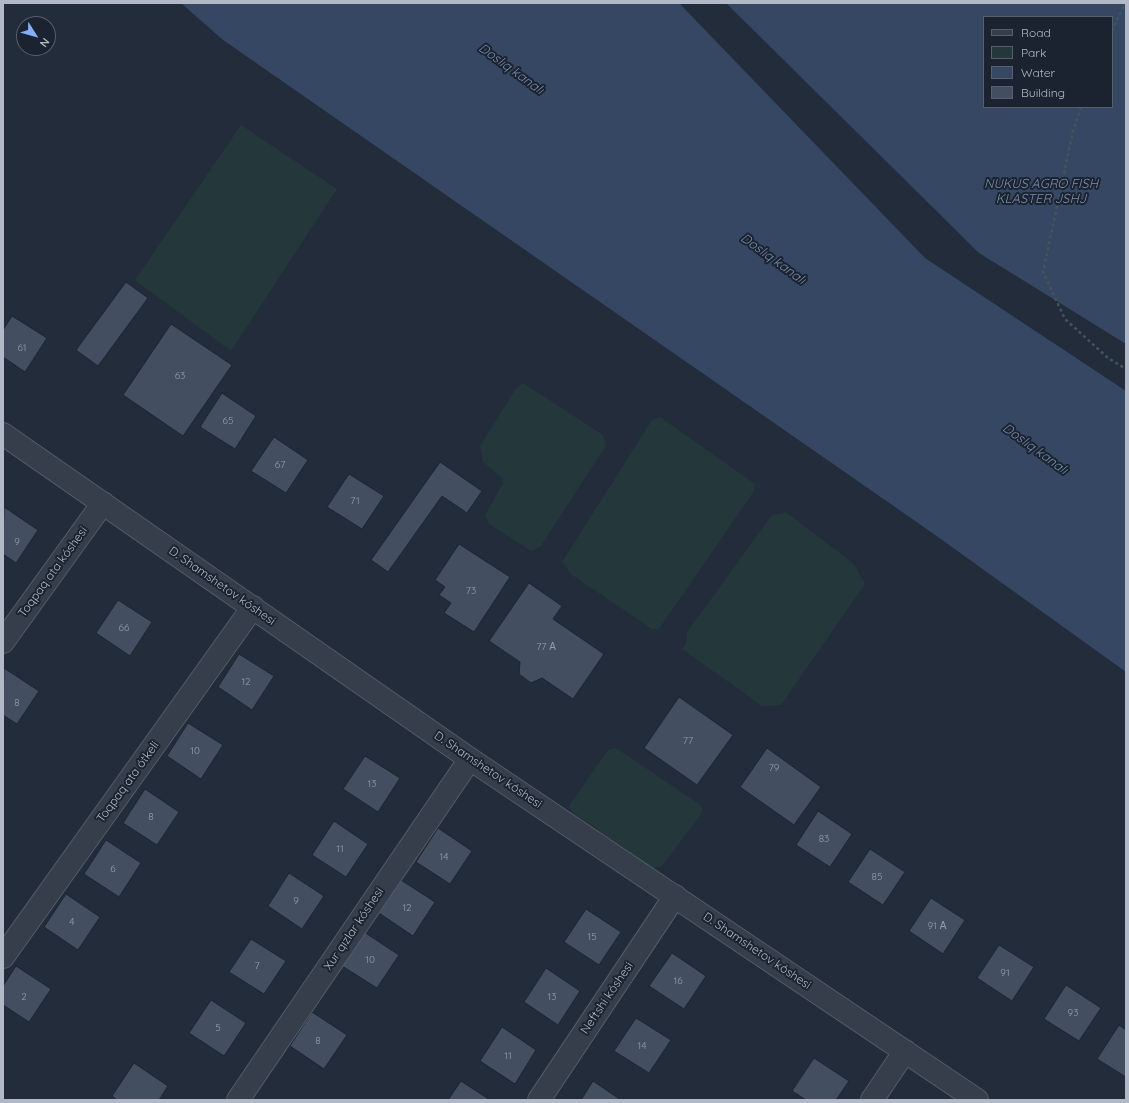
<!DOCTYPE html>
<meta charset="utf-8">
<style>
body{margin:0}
#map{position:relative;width:1129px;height:1103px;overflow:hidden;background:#222c3b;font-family:Quicksand,sans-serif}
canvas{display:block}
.frame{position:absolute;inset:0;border:4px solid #b1b9c7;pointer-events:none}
.legend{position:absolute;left:983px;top:16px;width:130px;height:92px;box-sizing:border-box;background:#1b2330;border:1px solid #575f6c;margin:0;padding:5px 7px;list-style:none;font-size:12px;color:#b1b9c7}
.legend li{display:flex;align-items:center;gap:8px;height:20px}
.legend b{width:20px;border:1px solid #575f6c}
.north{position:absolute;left:16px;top:16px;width:40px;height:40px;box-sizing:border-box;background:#1b2330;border:1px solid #575f6c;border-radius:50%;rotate:127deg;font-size:11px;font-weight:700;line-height:16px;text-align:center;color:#b1b9c7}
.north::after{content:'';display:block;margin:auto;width:14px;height:18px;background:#84aef8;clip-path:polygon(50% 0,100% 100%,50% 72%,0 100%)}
</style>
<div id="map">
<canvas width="1129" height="1103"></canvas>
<div class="frame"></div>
<ul class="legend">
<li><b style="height:5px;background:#363e4b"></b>Road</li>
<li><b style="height:11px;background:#24383c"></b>Park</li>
<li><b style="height:11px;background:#354762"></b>Water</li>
<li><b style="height:11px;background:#434f60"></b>Building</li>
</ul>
<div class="north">N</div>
</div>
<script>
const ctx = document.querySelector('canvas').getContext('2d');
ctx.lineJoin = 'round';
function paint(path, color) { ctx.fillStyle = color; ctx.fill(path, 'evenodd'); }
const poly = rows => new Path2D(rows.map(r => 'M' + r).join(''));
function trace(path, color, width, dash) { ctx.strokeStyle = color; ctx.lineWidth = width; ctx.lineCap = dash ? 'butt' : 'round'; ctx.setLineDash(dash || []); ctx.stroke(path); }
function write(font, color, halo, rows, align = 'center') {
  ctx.font = font + ' Quicksand,sans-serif'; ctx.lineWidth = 4; ctx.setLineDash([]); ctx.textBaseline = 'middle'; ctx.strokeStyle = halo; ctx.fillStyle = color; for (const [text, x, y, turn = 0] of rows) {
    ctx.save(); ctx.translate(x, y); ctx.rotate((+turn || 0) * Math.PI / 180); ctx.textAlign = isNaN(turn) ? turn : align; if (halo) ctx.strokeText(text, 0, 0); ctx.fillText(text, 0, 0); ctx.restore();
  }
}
paint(poly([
 [241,125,337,189,231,351,135,280],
 [523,383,603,435,606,446,540,547,531,551,489,524,485,515,503,483,501,477,483,462,480,446,517,387],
 [660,417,755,484,754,491,659,629,652,629,572,575,562,562,652,420],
 [786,512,854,564,865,584,781,705,762,706,682,649,687,642,687,632,772,515],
 [616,748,702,806,702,813,662,866,653,868,572,812,569,806,608,750]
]), '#24383c');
paint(poly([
 [181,3,679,3,925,258,1126,391,1126,672,931,532,223,40],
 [726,3,1126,3,1126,344,979,253],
 [984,17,1112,17,1112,107,984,107]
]), '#354762');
const building = poly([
 [126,282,148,298,98,366,76,350,126,282],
 [12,316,47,338,25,372,3,357,3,330,12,316],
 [171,324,232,365,183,436,123,395,171,324],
 [222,393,256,416,235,449,200,427,222,393],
 [274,437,308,460,286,493,251,471,274,437],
 [440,462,482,491,467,513,442,496,388,572,371,560,440,462],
 [349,474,384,496,362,529,327,507,349,474],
 [4,507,38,530,16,563,3,554,4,507],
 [459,544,510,577,474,632,444,613,451,603,439,595,445,587,435,580,459,544],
 [529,583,562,606,553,619,604,654,573,699,542,678,531,683,519,674,520,662,489,641,529,583],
 [118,600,152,622,130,656,96,633,118,600],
 [239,654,274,676,252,710,218,687,239,654],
 [4,668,39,691,17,724,3,715,4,668],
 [679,697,733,735,697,785,644,748,679,697],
 [188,723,223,745,201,779,167,756,188,723],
 [767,748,821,787,794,825,740,787,767,748],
 [365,756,400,778,378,812,343,789,365,756],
 [145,789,179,812,157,845,123,823,145,789],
 [818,811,852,834,830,867,796,845,818,811],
 [334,821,368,844,346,877,312,855,334,821],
 [438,828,472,851,450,884,416,862,438,828],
 [106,840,141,863,119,897,84,874,106,840],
 [870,849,905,872,883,905,848,882,870,849],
 [289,873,324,896,302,929,268,906,289,873],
 [401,880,435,902,413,936,379,913,401,880],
 [66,894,100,917,78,950,44,927,66,894],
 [931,898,965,920,943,954,909,931,931,898],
 [586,909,621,932,599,965,564,942,586,909],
 [364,932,399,955,377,988,342,966,364,932],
 [251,939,286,961,264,994,229,972,251,939],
 [999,945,1034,967,1012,1001,977,978,999,945],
 [672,953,706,976,684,1009,649,986,672,953],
 [16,966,51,989,29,1022,3,1005,3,986,16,966],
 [546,968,580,991,558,1025,524,1002,546,968],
 [1066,985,1101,1008,1079,1041,1044,1019,1066,985],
 [211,1000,246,1023,224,1056,189,1033,211,1000],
 [312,1012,347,1035,324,1069,290,1046,312,1012],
 [636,1018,671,1040,649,1073,614,1051,636,1018],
 [1119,1025,1126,1030,1126,1077,1097,1059,1119,1025],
 [502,1027,536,1050,515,1084,480,1061,502,1027],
 [814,1058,849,1081,836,1100,806,1100,792,1091,814,1058],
 [134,1063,168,1086,159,1100,117,1100,112,1096,134,1063],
 [461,1081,490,1100,448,1100,461,1081],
 [593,1081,621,1100,581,1100,593,1081]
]);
paint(building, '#434f60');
trace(building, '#1d2532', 1);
const minor = poly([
 [3,434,470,759,977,1100],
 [3,642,103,503],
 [3,957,253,607],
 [238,1100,470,759],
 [539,1100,675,896],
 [872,1100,905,1051]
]);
trace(minor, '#545c69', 24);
trace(poly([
 [1112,31,1125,3],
 [1081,107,1073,131,1043,272,1065,319,1108,358,1126,369]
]), '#425559', 2.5, [3, 3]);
trace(minor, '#363e4b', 22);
write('10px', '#969ead', null, [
 ["61",22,348],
 ["63",180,376],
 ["65",228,421],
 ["67",280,465],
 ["71",355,501],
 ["9",17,542],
 ["73",471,591],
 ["66",124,628],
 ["77 А",546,647],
 ["12",246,682],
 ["8",17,703],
 ["77",688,741],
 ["10",195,751],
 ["79",774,768],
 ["13",372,784],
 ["8",151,817],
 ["83",824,839],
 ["11",340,849],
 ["14",444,857],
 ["6",113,869],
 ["85",877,877],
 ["9",296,901],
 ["12",407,908],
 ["4",72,922],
 ["91 А",937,926],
 ["15",592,937],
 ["10",370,960],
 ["7",257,966],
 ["91",1005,973],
 ["16",678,981],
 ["2",24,997],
 ["13",552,997],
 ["93",1073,1013],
 ["5",218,1028],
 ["8",318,1041],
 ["14",642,1046],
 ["11",508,1056]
]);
write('12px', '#b1b9c7', '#1b2330', [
 ["Toqpaq ata kóshesi",53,572,-54],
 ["D. Shamshetov kóshesi",222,586,35],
 ["D. Shamshetov kóshesi",488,770,34],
 ["Toqpaq ata ótkeli",128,782,-54],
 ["Xur qızlar kóshesi",354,929,-56],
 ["D. Shamshetov kóshesi",757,951,34],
 ["Neftshi kóshesi",607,998,-56]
]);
write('italic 13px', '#788eaf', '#1b2330', [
 ["Doslıq kanalı",511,69,36],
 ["NUKUS AGRO FISH",1041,184],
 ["KLASTER JSHJ",1041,199],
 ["Doslıq kanalı",773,259,36],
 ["Doslıq kanalı",1035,449,36]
]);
</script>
